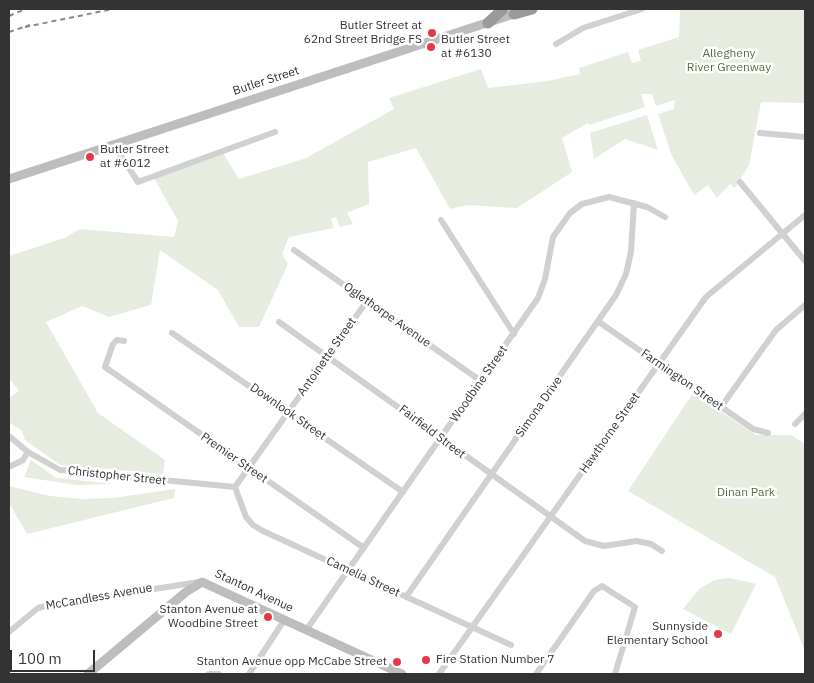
<!DOCTYPE html>
<style>
body{margin:0}
#map{position:relative;width:814px;height:683px;overflow:hidden;background:#fff;font-family:"IBM Plex Sans",sans-serif}
canvas{display:block}
.frame{position:absolute;inset:0;border:10px solid #333;pointer-events:none}
.scale{position:absolute;left:10px;top:650px;width:85px;height:22px;box-sizing:border-box;border:2px solid #333;border-top:0;padding-left:6px;font-size:15px;line-height:18px;white-space:nowrap;color:#333;-webkit-text-stroke:4px #fff;paint-order:stroke}
</style>
<div id="map">
<canvas width="814" height="683"></canvas>
<div class="frame"></div>
<div class="scale">100 m</div>
</div>
<script>
const ctx = document.querySelector('canvas').getContext('2d');
ctx.lineJoin = 'round';
function paint(path, color) { ctx.fillStyle = color; ctx.fill(path, 'evenodd'); }
const poly = rows => new Path2D(rows.map(r => 'M' + r).join(''));
function trace(path, color, width, dash) { ctx.strokeStyle = color; ctx.lineWidth = width; ctx.lineCap = dash ? 'butt' : 'round'; ctx.setLineDash(dash || []); ctx.stroke(path); }
function write(font, color, halo, rows, align = 'center') {
  ctx.font = font + ' "IBM Plex Sans",sans-serif'; ctx.lineWidth = 5; ctx.setLineDash([]); ctx.textBaseline = 'middle'; ctx.strokeStyle = halo; ctx.fillStyle = color; for (const [text, x, y, turn = 0] of rows) {
    ctx.save(); ctx.translate(x, y); ctx.rotate((+turn || 0) * Math.PI / 180); ctx.textAlign = isNaN(turn) ? turn : align; if (halo) ctx.strokeText(text, 0, 0); ctx.fillText(text, 0, 0); ctx.restore();
  }
}
paint(poly([
 [680,9,805,9,805,103,761,102,749,165,735,188,730,184,717,198,708,185,694,195,671,154,658,114,674,109,675,100,656,106,652,94,641,94,645,107,589,125,588,123,562,138,572,172,517,208,467,205,450,209,416,148,368,162,369,204,347,213,353,224,340,227,336,217,331,219,334,228,289,237,282,254,288,264,259,327,239,327,218,290,160,250,151,305,109,317,82,306,46,322,98,413,165,460,163,474,60,465,25,440,22,431,9,422,9,398,19,391,9,378,9,256,64,238,80,229,174,237,178,221,154,178,223,153,239,179,306,158,394,109,389,98,481,69,488,88,548,81,580,74,579,68,628,52,632,63,641,61,638,50,679,37],
 [647,115,658,150,625,139,594,159,590,133],
 [693,393,756,435,791,435,805,444,805,651,775,577,628,491],
 [31,460,56,478,115,484,77,485,24,477],
 [9,486,50,496,82,499,113,498,175,489,174,498,27,534,9,503],
 [730,578,756,584,731,634,683,609,699,589,715,580]
]), '#e6ecdf');
trace(poly([
 [556,44,583,28,642,9],
 [760,133,805,137],
 [114,145,138,182,275,132],
 [740,182,805,261],
 [441,220,514,334],
 [294,250,481,381],
 [279,322,585,541,604,546,637,541,651,544,662,551],
 [599,322,753,429,768,433],
 [172,333,403,492],
 [124,341,117,340,113,344,105,367,364,548],
 [721,407,776,330,805,305],
 [795,424,805,414],
 [9,436,28,452,60,470,235,487],
 [9,467,23,460,28,452],
 [235,487,246,517,253,525,263,531,511,645],
 [235,487,367,301],
 [406,597,616,295,626,274,631,252,634,203],
 [307,629,538,298,545,279,553,237,570,213,582,204,609,197,647,207,665,217],
 [9,632,38,608,45,606,199,582],
 [209,674,219,674],
 [249,674,285,619],
 [439,674,706,297,805,215],
 [536,674,594,591,602,586,635,607,615,674]
]), '#d0d0d0', 6);
trace(poly([
 [9,179,514,14],
 [88,674,186,592,202,582,402,674]
]), '#bdbdbd', 9);
trace(poly([
 [514,14,532,9],
 [488,23,503,9]
]), '#9a9a9a', 11);
trace(poly([
 [9,16,23,10],
 [25,27,113,9],
 [9,32,30,25]
]), '#888', 2, [5, 4]);
for (const [x, y, r, color] of [
 [432,33,5,"#e63946"],
 [431,47,5,"#e63946"],
 [90,157,5,"#e63946"],
 [268,617,5,"#e63946"],
 [718,634,5,"#e63946"],
 [426,660,5,"#e63946"],
 [397,662,5,"#e63946"]
]) { const dot = new Path2D(); dot.arc(x, y, r, 0, 2 * Math.PI); ctx.fillStyle = color; ctx.fill(dot); trace(dot, '#fff', 2); }
write('12px', '#333', '#fff', [
 ["Butler Street at",422,26],
 ["62nd Street Bridge FS",422,40],
 ["Butler Street",441,40,"left"],
 ["at #6130",441,54,"left"],
 ["Butler Street",100,150,"left"],
 ["at #6012",100,164,"left"],
 ["Stanton Avenue at",258,610],
 ["Woodbine Street",258,624],
 ["Sunnyside",708,627],
 ["Elementary School",708,641],
 ["Fire Station Number 7",436,660,"left"],
 ["Stanton Avenue opp McCabe Street",387,662]
], 'right');
write('12px', '#56703f', '#fff', [
 ["Allegheny",729,54],
 ["River Greenway",729,68],
 ["Dinan Park",746,493]
]);
write('12px', '#333', '#fff', [
 ["Butler Street",266,81,-18],
 ["Oglethorpe Avenue",387,315,35],
 ["Antoinette Street",327,357,-55],
 ["Farmington Street",682,380,35],
 ["Woodbine Street",479,384,-55],
 ["Simona Drive",539,407,-55],
 ["Downlook Street",288,412,35],
 ["Fairfield Street",432,432,37],
 ["Hawthorne Street",610,433,-55],
 ["Premier Street",234,458,35],
 ["Christopher Street",117,476,6],
 ["Camelia Street",363,577,25],
 ["Stanton Avenue",254,591,25],
 ["McCandless Avenue",99,597,-10]
]);
</script>
